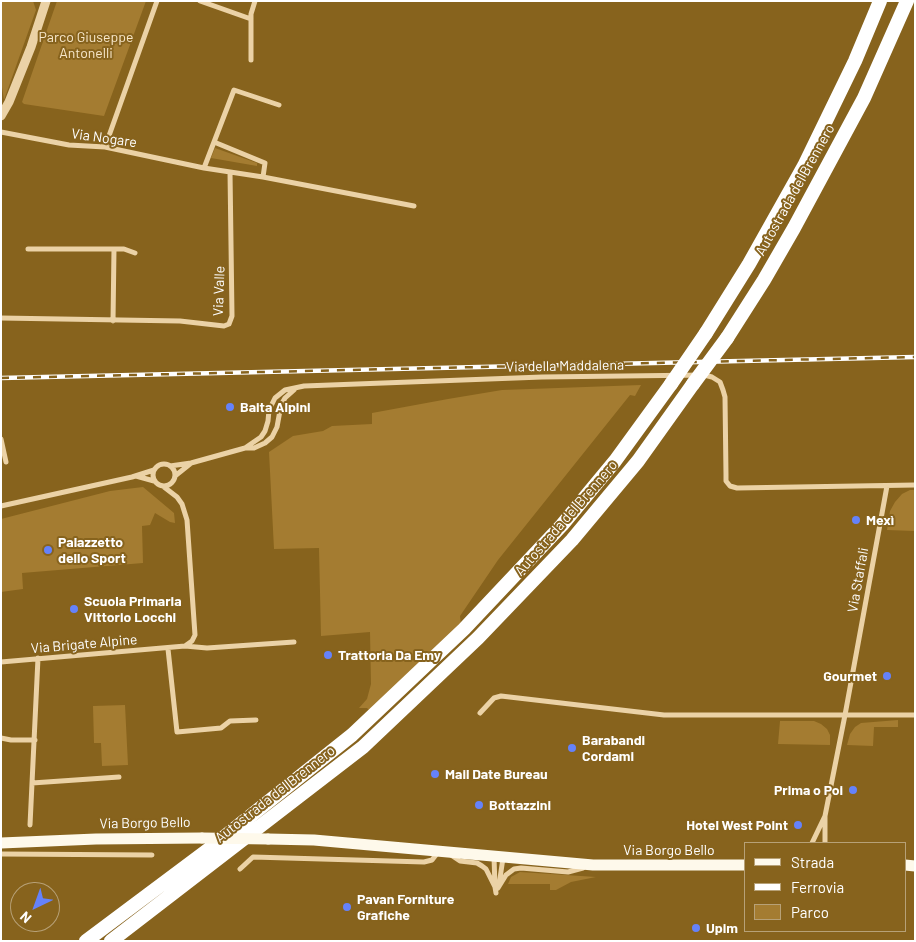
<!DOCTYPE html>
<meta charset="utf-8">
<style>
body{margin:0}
#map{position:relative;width:916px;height:942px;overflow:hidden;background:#87631d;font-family:Barlow,sans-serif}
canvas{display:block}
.frame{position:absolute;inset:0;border:2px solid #fff;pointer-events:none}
.legend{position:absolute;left:744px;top:842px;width:162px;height:90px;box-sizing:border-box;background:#87631d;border:1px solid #b7a177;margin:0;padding:6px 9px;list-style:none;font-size:15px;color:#fff}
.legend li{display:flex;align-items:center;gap:10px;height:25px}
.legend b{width:25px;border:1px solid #b7a177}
.north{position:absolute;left:10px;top:882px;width:50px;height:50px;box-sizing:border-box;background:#87631d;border:1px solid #b7a177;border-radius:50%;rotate:222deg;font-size:14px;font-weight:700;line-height:20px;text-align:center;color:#fff}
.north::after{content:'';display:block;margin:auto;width:18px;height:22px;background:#6582fa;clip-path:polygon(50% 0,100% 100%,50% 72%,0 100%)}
</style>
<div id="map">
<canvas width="916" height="942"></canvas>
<div class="frame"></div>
<ul class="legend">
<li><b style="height:6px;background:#fef9eb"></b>Strada</li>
<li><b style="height:6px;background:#fff"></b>Ferrovia</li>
<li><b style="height:14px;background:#a47c31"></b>Parco</li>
</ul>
<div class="north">N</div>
</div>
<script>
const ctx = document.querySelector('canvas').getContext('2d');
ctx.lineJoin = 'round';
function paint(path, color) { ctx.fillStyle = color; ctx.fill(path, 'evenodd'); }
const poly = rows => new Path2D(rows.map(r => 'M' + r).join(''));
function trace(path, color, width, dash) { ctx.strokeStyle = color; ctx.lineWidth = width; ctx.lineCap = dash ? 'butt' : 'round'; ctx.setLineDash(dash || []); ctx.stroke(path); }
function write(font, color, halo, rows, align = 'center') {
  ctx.font = font + ' Barlow,sans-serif'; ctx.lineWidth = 4; ctx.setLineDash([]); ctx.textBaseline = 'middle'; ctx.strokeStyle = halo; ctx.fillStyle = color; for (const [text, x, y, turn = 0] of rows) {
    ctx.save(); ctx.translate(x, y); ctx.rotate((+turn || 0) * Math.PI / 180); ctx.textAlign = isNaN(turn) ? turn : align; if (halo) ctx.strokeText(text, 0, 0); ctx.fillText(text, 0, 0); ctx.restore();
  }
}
paint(poly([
 [1,1,33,1,36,10,4,100,1,81],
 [57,1,146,1,104,116,24,104,22,102],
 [215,148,257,163,257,166,211,158],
 [641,385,635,396,630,395,498,560,460,616,461,625,369,710,367,708,359,708,367,699,371,684,370,632,321,636,319,548,274,549,269,452,293,436,323,431,332,426,372,424,372,413,448,399,502,390],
 [143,487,174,513,175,523,170,522,155,513,150,525,142,526,143,563,22,573,23,589,1,592,1,519,110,491],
 [910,490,914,490,915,531,887,530,890,511,895,502,902,494],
 [125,705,128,765,102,766,101,743,94,743,93,706],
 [898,720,898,727,874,727,873,746,847,745,850,734,855,727,861,723],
 [780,721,814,721,821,724,827,729,830,735,830,745,778,744],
 [520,872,596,877,571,882,556,890,550,890,550,884,508,884,511,877]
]), '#a47c31');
trace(poly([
 [200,1,251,19],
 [251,60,251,14,255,1],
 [1,132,69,145,105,147,204,168,263,177,414,206],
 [214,142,265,163,263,177],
 [105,147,157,1],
 [204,168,234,90,279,105],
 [28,249,124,249,135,253],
 [1,318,180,321,224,326,229,324,232,316,230,172],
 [113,321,114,249],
 [1,439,6,462],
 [245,448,261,437,265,431,268,421,269,410,275,398,285,390,304,386,542,377,704,375,712,377,720,382,723,390,725,397,726,475,726,481,730,486,737,488,915,485],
 '153 475a11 11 0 1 1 22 0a11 11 0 1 1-22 0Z',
 [170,466,191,463,245,448,254,448,265,443,272,437,277,427,281,405,285,398,294,390],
 [136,476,154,481],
 [175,476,190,464],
 [164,487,177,497,182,504,187,520,195,635,192,641,185,646],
 [1,506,132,477,154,470],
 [168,649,177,732,221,728,230,721,256,720],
 [1,662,185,646,207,648,294,642],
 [480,713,494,698,501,696,664,715,915,715],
 [1,738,11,740,35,740],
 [32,783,119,777],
 [825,816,845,715,887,486],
 [30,825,38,658],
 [812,843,825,816,825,843],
 [1,854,152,855],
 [451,855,460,861,477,863,482,866,486,869,495,887],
 [494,857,495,887,496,893],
 [240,869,253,857,424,862,432,860,439,851],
 [499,885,503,858],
 [498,888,506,875,514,869,521,868,568,872,583,868]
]), '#ebd2a6', 5);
trace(poly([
 [1,116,9,102,31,47,46,1]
]), '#ebd2a6', 9);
trace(poly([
 [268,839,314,840,593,865,745,865],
 [1,843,96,839,202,838],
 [905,865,915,866]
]), '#fef9eb', 11);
trace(poly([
 [706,333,749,264,804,166,855,61,880,1],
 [727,338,764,280,794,228,864,98,907,1],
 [86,941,209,849,352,735,464,629,562,525,615,461,671,384],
 [111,941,363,747,478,638,572,540,638,461,693,384]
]), '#fff', 14);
const rail = poly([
 [1,378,915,357]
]);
trace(rail, '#fff', 4.5);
trace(rail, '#87631d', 2.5, [8]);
trace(poly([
 [202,838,268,839]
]), '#fef9eb', 11);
trace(poly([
 [671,384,706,333],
 [693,384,727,338]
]), '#fff', 14);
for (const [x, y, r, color] of [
 [230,407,5,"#6582fa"],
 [856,520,5,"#6582fa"],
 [48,550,5,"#6582fa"],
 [74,609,5,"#6582fa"],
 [328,655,5,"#6582fa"],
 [887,676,5,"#6582fa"],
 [572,748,5,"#6582fa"],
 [435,774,5,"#6582fa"],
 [853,790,5,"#6582fa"],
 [479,805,5,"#6582fa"],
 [798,825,5,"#6582fa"],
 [347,907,5,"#6582fa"],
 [696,928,5,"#6582fa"]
]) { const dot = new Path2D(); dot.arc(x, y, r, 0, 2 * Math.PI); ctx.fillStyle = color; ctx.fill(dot); trace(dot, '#87631d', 2); }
write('14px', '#f8e8cb', '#87631d', [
 ["Parco Giuseppe",86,37],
 ["Antonelli",86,53]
]);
write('14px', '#fff', '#87631d', [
 ["Via Nogare",104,138,8],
 ["Autostrada del Brennero",795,190,-61],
 ["Via Valle",219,291,-88],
 ["Via della Maddalena",565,366,-1],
 ["Autostrada del Brennero",566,518,-49],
 ["Via Staffali",858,580,-80],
 ["Via Brigate Alpine",84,644,-5],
 ["Autostrada del Brennero",275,794,-38],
 ["Via Borgo Bello",145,823,-1],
 ["Via Borgo Bello",669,850]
]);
write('bold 14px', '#fff', '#87631d', [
 ["Baita Alpini",240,407],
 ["Mexì",866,520],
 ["Palazzetto",58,542],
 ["dello Sport",58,558],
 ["Scuola Primaria",84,601],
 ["Vittorio Locchi",84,617],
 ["Trattoria Da Emy",338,655],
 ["Gourmet",877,676,"right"],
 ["Barabandi",582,740],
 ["Cordami",582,756],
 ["Mail Date Bureau",445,774],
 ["Prima o Poi",843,790,"right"],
 ["Bottazzini",489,805],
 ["Hotel West Point",788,825,"right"],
 ["Pavan Forniture",357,899],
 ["Grafiche",357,915],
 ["Upim",706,928]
], 'left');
</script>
